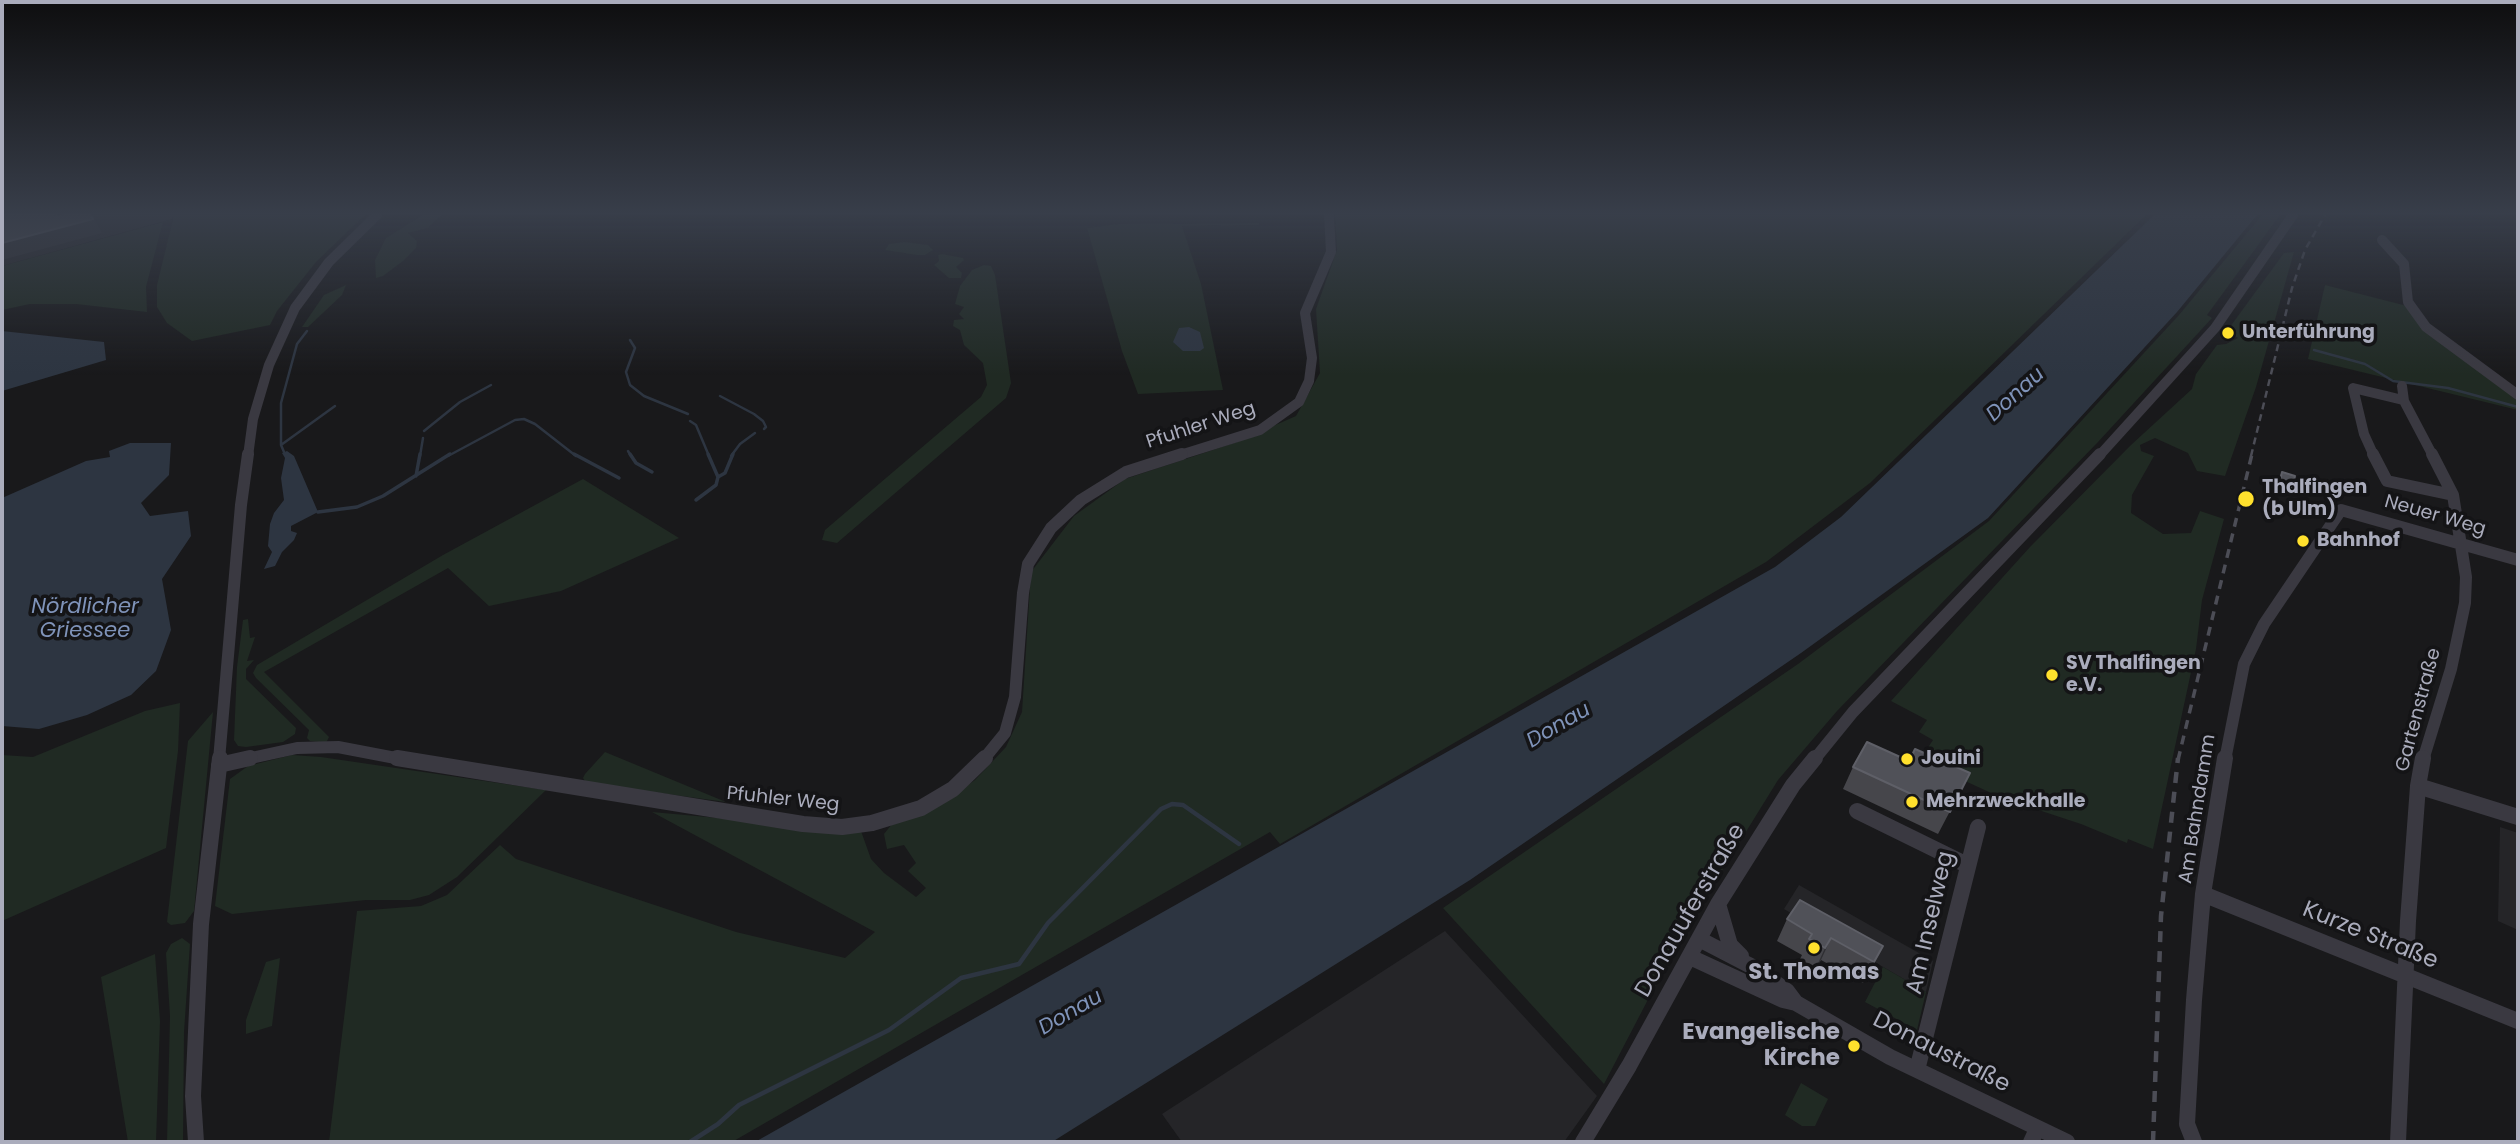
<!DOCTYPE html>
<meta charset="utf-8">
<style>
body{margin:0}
#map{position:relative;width:2520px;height:1144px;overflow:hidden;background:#19191b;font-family:Poppins,sans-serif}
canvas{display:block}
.frame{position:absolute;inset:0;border:4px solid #aaacbc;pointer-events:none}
</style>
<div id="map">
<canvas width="2520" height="1144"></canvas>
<div class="frame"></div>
</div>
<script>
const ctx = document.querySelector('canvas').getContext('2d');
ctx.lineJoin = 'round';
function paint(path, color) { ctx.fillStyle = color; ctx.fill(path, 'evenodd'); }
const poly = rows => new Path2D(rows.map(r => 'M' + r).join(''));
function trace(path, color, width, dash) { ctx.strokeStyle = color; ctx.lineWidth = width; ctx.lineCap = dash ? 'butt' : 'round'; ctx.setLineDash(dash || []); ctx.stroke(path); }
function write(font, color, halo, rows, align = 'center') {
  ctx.font = font + ' Poppins,sans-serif'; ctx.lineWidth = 7; ctx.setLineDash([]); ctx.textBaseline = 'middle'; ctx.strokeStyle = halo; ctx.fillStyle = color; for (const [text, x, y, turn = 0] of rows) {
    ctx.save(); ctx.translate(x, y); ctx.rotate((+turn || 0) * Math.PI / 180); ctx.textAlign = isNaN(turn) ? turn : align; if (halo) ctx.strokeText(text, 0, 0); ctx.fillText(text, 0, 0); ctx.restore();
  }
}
paint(poly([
 [2,215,174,215,172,219,2,266],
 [2500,827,2518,833,2518,930,2498,921],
 [1799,885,1933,961,1926,992,1784,909],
 [1445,931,1597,1096,1564,1142,1182,1142,1162,1114]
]), '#252528');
paint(poly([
 [174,215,365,215,316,262,277,311,270,325,192,341,167,323,157,307,157,285],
 [423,215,441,215,428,228,408,233,417,241,416,248,403,261,383,276,376,278,375,260,386,238],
 [1335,215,2146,215,1870,483,1766,562,1280,844,1270,832,732,1142,329,1142,357,911,421,906,447,895,500,845,516,859,736,932,845,958,875,932,652,812,861,831,871,859,884,873,916,897,926,888,908,871,916,863,904,845,887,849,884,834,892,824,950,798,975,780,1006,747,1022,712,1031,572,1074,516,1125,479,1237,442,1296,416,1320,373,1316,309,1337,250],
 [2262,215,2280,215,2207,315,2212,318,2098,442,1837,711,1778,780,1679,940,1604,1084,1443,908,1798,664,1989,521,2179,315],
 [163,222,146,287,147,312,76,304,30,304,2,310,2,266],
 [1259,223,1259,225,1182,226,1201,284,1223,390,1138,394,1122,351,1087,228,1119,224],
 [904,242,928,245,933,250,925,255,917,255,885,250,889,244],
 [2294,252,2256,387,2225,476,2197,471,2188,453,2155,438,2140,445,2141,451,2154,456,2132,495,2131,513,2163,534,2191,533,2200,511,2224,519,2202,600,2196,649,2153,849,2128,839,2127,843,2081,824,2002,798,1939,769,1923,755,1933,740,1919,732,1927,720,1891,701,2030,547,2131,445,2192,389,2196,374,2217,345,2226,344,2238,338,2227,331,2284,253],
 [942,254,963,258,964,260,956,267,962,273,961,278,949,278,934,265,939,261,938,255],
 [984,265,991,266,995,275,1011,383,1006,398,837,543,822,540,825,530,981,397,987,385,983,363,964,345,960,330,953,326,954,320,964,319,959,314,964,307,955,304,960,286,972,270],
 [346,285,342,295,308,327,302,327,324,295],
 [2325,285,2407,306,2518,398,2518,410,2308,359],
 [583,479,679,538,561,591,489,606,448,568,264,672,329,737,326,743,310,741,307,738,309,730,256,678,253,673,257,665,443,555],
 [248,619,250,638,255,637,247,661,254,660,246,669,246,679,296,728,295,734,283,742,246,747,238,746,234,740,237,667,243,620],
 [180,703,178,751,166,848,2,921,2,755,33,757,145,711],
 [213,712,194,911,185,923,171,925,167,922,188,741],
 [605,752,726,802,586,783,583,778,585,774],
 [292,755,321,757,546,790,457,877,429,895,410,900,366,900,232,914,215,906,230,779,248,766],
 [182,938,190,944,184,1032,183,1142,167,1142,170,1016,166,953,171,944],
 [155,954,160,1021,156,1142,128,1142,101,977],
 [280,958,272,1026,246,1034,246,1020,266,962],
 [1883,967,1926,992,1917,1030,1865,1002],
 [1801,1083,1828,1099,1815,1126,1802,1126,1785,1115]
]), '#202a23');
paint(poly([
 [2154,215,2257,215,2177,312,1988,518,1801,653,1470,880,1052,1142,755,1142,1775,567,1841,517],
 [1189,327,1200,332,1204,348,1200,351,1183,351,1173,342,1179,328],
 [2,331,104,342,106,360,2,391],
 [130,443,171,443,169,475,141,503,150,516,188,511,191,536,162,579,171,630,156,671,131,695,87,715,39,729,2,726,2,498,86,461,110,457,109,451],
 [287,451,294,456,318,512,291,526,291,531,297,533,294,540,282,552,275,566,264,569,272,552,268,546,270,524,274,513,284,500,281,478,285,458,282,453]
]), '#2d3541');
trace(poly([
 [630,340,635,348,626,372,630,385,644,396,688,414],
 [2314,350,2365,364,2393,381,2448,388,2518,407],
 [720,396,754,414,763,421,766,427,764,429],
 [690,421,696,425,709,456],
 [424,431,460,402,491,385],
 [281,445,335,406],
 [628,451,631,456],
 [284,452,281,445,281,403,297,344,307,331],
 [420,456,423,438],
 [448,456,515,420,524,419,535,424,576,456],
 [731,456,740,444,755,433]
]), '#2d3541', 2.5);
trace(poly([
 [574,454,619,478],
 [630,454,636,463,652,472],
 [416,476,420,454],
 [718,477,725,473,733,454],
 [696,500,716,485,718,477,708,454],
 [318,512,357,507,383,496,450,454]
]), '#2d3541', 3.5);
trace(poly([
 [690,1142,718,1124,739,1105,889,1030,961,978,1019,964,1048,923,1161,809,1172,804,1183,805,1239,844]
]), '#2d3541', 4.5);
trace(poly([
 [2382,240,2404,264,2408,302,2426,327,2518,395],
 [2402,386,2404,401,2433,456],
 [248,456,253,419,269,365,295,308,329,262,377,215],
 [1177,456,1260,430,1299,402,1309,381,1312,358,1305,313,1331,252,1329,215],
 [2099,456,2215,328,2293,215],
 [2374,456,2364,434,2353,388,2403,400]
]), '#3a3941', 10);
trace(poly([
 [2373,454,2387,481,2453,495],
 [219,760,241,505,248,454],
 [242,760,297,748,338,747,406,760],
 [983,760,1005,733,1015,697,1023,593,1028,564,1051,528,1081,500,1126,472,1182,454],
 [1814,760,1853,712,2100,454],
 [2225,760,2244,664,2264,624,2341,510,2518,560],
 [2423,760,2451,669,2465,603,2466,577,2453,495,2432,454]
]), '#3a3941', 12);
trace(poly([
 [397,758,803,824,842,827,872,823,921,808,953,789,985,758],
 [219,765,250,758],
 [2418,786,2518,817],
 [1857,811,1967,865],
 [2203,894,2518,1021],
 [1718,904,1730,945,1741,956],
 [1699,939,1751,966,1787,991,1796,1003],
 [1690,957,1783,1000,1796,1003,1890,1057,2067,1142],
 [1917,1070,1978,827],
 [196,1142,193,1096,201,924,220,758],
 [1583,1142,1629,1066,1718,904,1793,785,1815,758],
 [2031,1142,2037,1129],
 [2194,1142,2187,1124,2194,1000,2203,894,2225,758],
 [2398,1142,2408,921,2418,786,2423,758]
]), '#3a3941', 16);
trace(poly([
 [2251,456,2292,288,2305,250,2325,215]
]), '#4c4d56', 2.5, [7, 5]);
trace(poly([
 [2178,760,2252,454]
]), '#4c4d56', 3.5, [9, 7]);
trace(poly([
 [2153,1142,2161,916,2178,758]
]), '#4c4d56', 4.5, [11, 9]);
paint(poly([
 [2282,472,2293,485,2290,491,2276,486,2279,477],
 [1909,761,1970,773,1938,834,1843,789,1853,767],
 [1787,919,1883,946,1863,983,1821,960,1815,970,1799,961,1802,955,1777,941]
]), '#46464b');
paint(poly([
 [56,215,59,215,64,226,92,215,102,233,2,260,2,243],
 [1831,938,1821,960,1815,970,1825,948],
 [1883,946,1872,968,1863,983,1874,962]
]), '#2f2f33');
const building = poly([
 [2,215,56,215,57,217,63,215,91,215,93,219,2,243,2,215],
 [2282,472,2295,476,2293,485,2280,481,2282,472],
 [1867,742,1909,761,1915,749,1970,773,1950,812,1853,767,1867,742],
 [1800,900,1883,946,1874,962,1831,938,1825,948,1809,939,1812,934,1787,919,1800,900]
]);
paint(building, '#505158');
trace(building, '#5e5f67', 2);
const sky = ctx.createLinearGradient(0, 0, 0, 375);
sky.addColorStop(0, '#0e0e0f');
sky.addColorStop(0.57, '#383e4a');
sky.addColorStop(1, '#383e4a00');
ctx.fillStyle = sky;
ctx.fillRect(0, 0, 2520, 375);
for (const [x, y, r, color] of [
 [2228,333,7,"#ffe02d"],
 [2246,499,9,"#ffe02d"],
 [2303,541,7,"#ffe02d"],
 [2052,675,7,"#ffe02d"],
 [1907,759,7,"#ffe02d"],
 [1912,802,7,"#ffe02d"],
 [1814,948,7,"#ffe02d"],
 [1854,1046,7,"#ffe02d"]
]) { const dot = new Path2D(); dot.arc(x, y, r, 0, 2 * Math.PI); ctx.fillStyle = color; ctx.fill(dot); trace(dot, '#141416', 2.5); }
write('bold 19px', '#aaacbc', '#141416', [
 ["Unterführung",2242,333],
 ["Thalfingen",2262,488],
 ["(b Ulm)",2262,510],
 ["Bahnhof",2317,541],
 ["SV Thalfingen",2066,664],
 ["e.V.",2066,686],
 ["Jouini",1921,759],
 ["Mehrzweckhalle",1926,802]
], 'left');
write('19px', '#aaacbc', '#141416', [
 ["Pfuhler Weg",1201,426,-18],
 ["Neuer Weg",2435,516,16],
 ["Gartenstraße",2419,710,-75],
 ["Pfuhler Weg",783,800,6],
 ["Am Bahndamm",2198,809,-81]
]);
write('italic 21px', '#7f93b9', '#141416', [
 ["Donau",2016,395,-42],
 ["Nördlicher",85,608],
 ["Griessee",85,632],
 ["Donau",1559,726,-30],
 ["Donau",1071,1013,-30]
]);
write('23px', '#aaacbc', '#141416', [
 ["Donauuferstraße",1691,911,-60],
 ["Am Inselweg",1931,923,-77],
 ["Kurze Straße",2370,936,22],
 ["Donaustraße",1941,1053,27]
]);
write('bold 23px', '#aaacbc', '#141416', [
 ["St. Thomas",1814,973],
 ["Evangelische",1840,1033,"right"],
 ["Kirche",1840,1059,"right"]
]);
</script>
